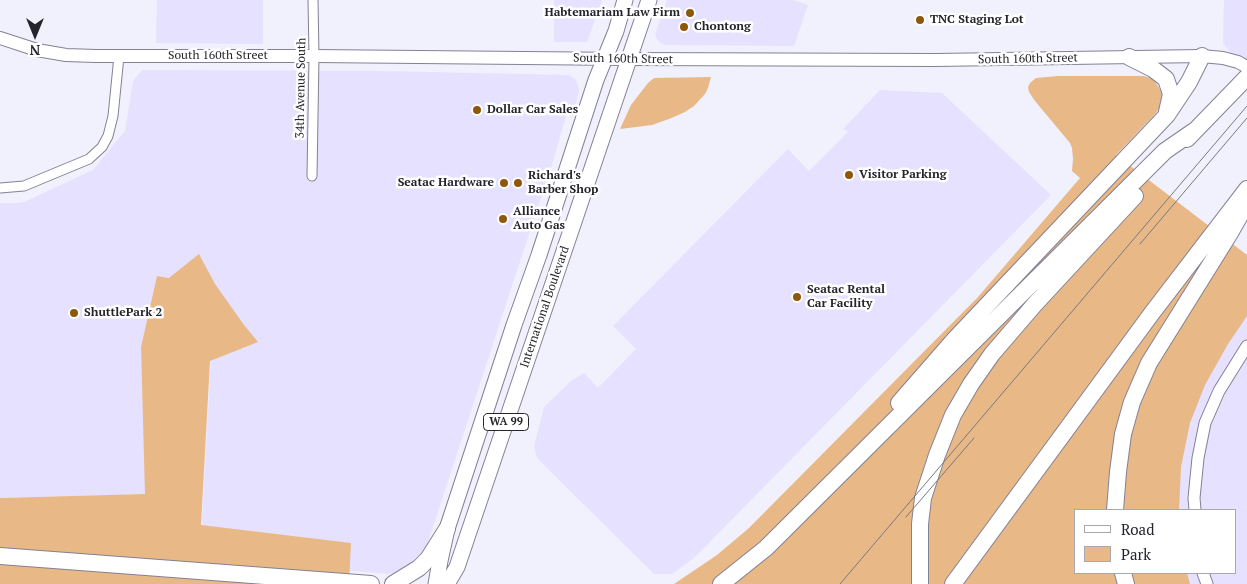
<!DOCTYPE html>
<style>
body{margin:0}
#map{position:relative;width:1247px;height:584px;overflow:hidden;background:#f1f0fd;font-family:"PT Serif",serif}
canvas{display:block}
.legend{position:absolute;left:1074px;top:509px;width:162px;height:65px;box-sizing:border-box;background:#fff;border:1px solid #a8a7ab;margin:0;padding:6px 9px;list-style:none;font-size:15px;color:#25242c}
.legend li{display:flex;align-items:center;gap:10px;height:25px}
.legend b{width:25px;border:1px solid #a8a7ab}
.north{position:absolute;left:10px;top:10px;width:50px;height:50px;-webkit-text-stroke:4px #fff;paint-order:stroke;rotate:180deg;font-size:14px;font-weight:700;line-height:20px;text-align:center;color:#25242c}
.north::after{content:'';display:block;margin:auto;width:18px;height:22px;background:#25242c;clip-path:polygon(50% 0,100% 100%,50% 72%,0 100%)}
</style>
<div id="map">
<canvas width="1247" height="584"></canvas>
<ul class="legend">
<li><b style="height:6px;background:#fff"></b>Road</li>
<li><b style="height:14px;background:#e8b886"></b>Park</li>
</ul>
<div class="north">N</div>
</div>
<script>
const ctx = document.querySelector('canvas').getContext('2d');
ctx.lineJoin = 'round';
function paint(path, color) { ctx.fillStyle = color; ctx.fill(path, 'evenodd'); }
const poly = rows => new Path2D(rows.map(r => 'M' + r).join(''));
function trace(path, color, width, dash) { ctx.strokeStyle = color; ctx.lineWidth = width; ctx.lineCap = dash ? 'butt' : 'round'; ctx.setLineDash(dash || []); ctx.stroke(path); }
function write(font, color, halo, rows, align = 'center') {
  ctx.font = font + ' "PT Serif",serif'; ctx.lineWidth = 5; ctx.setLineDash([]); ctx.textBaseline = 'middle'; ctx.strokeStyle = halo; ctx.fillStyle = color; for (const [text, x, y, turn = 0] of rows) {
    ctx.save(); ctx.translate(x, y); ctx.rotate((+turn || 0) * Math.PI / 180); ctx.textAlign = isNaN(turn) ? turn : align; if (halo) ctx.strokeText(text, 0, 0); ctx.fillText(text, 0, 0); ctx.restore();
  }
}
paint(poly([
 [157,0,263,0,263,44,156,43],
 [554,0,602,0,587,42,554,42],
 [667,0,793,0,808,5,794,46,665,45,659,42,655,35],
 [1224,0,1247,0,1247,74,1223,43],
 [142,70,383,71,569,75,576,80,579,90,576,104,566,116,553,161,426,548,411,564,390,574,200,558,215,284,157,276,141,347,146,494,0,498,0,203,16,203,24,202,93,170,125,131,133,81],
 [880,90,942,93,1051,195,695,557,672,574,654,574,537,458,534,446,544,407,571,381,584,373,598,388,636,349,613,326,788,149,809,171,848,132,843,129],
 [1247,288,1247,584,1177,584,1174,573,1236,573,1236,510,1162,510,1178,404]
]), '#e6e1fe');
paint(poly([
 [1058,76,1144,76,1153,79,1160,89,1164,98,1162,105,1155,114,1116,155,1247,255,1247,316,1228,344,1205,385,1190,423,1181,467,1179,510,1076,510,1076,573,1187,573,1190,584,674,584,717,555,749,528,978,297,1080,178,1072,171,1073,159,1072,148,1070,143,1035,101,1029,92,1028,87,1030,83,1036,78],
 [711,77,708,88,705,94,694,106,685,112,669,119,652,125,620,129,631,105,648,83,654,78],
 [199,254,215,284,244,325,258,342,210,361,201,525,351,543,349,584,0,584,0,498,145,494,141,347,157,276,169,278]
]), '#e8b886');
const minor = poly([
 [312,176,314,56,313,0],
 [0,188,24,186,89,159,102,147,108,136,113,116,119,56]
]);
const tertiary = poly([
 [1195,510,1194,498,1198,458,1205,423,1219,391,1247,346],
 [1203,573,1207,584]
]);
const secondary = poly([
 [0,38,37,50,66,55,96,56,314,56,628,59,935,60,1202,56,1223,58,1238,62,1247,67]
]);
const primary = poly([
 [436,584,440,561,447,529,514,325,539,255,596,80,616,31,625,0],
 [447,584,457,567,649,0]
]);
const motorway = poly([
 [1129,57,1153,69,1166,79,1171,94,1167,112],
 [1187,139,1247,77],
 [899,403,954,340,1167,115,1189,82,1202,56],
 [1115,510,1118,472,1123,434,1132,402,1149,363,1230,233,1247,203],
 [0,556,371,584],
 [1123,573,1126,584],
 [393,584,419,568,428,559,447,529],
 [721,584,766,548,1165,151,1194,131],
 [920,584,920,524,923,498,937,455,953,415,971,384,992,354,1035,304,1135,196],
 [953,584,1152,313,1247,189]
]);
trace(minor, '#848194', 11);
trace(tertiary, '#848194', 13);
trace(secondary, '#848194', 14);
trace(primary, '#848194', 17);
trace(motorway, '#848194', 18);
trace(minor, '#fff', 9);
trace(tertiary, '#fff', 11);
trace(secondary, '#fff', 12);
trace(primary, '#fff', 15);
trace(motorway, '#fff', 16);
trace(poly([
 [1140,244,1247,118],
 [906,517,974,438],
 [840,584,1247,106]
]), '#797882', 1);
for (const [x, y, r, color] of [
 [690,13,5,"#8e570b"],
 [920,20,5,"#8e570b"],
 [684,27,5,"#8e570b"],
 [477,110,5,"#8e570b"],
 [849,175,5,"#8e570b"],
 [504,183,5,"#8e570b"],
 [518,183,5,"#8e570b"],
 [503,219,5,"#8e570b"],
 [797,297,5,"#8e570b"],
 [74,313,5,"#8e570b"]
]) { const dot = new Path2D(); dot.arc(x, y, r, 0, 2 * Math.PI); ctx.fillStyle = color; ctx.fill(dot); trace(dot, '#fff', 2); }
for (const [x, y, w] of [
 [506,422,45]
]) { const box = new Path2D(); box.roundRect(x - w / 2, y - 8.5, w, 17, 4); ctx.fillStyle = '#fff'; ctx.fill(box); trace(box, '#25242c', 1); }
write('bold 11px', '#25242c', null, [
 ["WA 99",506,422]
]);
write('bold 12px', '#25242c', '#fff', [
 ["Habtemariam Law Firm",680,13,"right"],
 ["TNC Staging Lot",930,20],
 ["Chontong",694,27],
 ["Dollar Car Sales",487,110],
 ["Visitor Parking",859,175],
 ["Richard's",528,176],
 ["Barber Shop",528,190],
 ["Seatac Hardware",494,183,"right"],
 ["Alliance",513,212],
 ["Auto Gas",513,226],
 ["Seatac Rental",807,290],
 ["Car Facility",807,304],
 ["ShuttlePark 2",84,313]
], 'left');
write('12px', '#25242c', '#fff', [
 ["South 160th Street",218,56],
 ["South 160th Street",623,59,1],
 ["South 160th Street",1028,59,-1],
 ["34th Avenue South",301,88,-89],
 ["International Boulevard",545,307,-71]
]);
</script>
